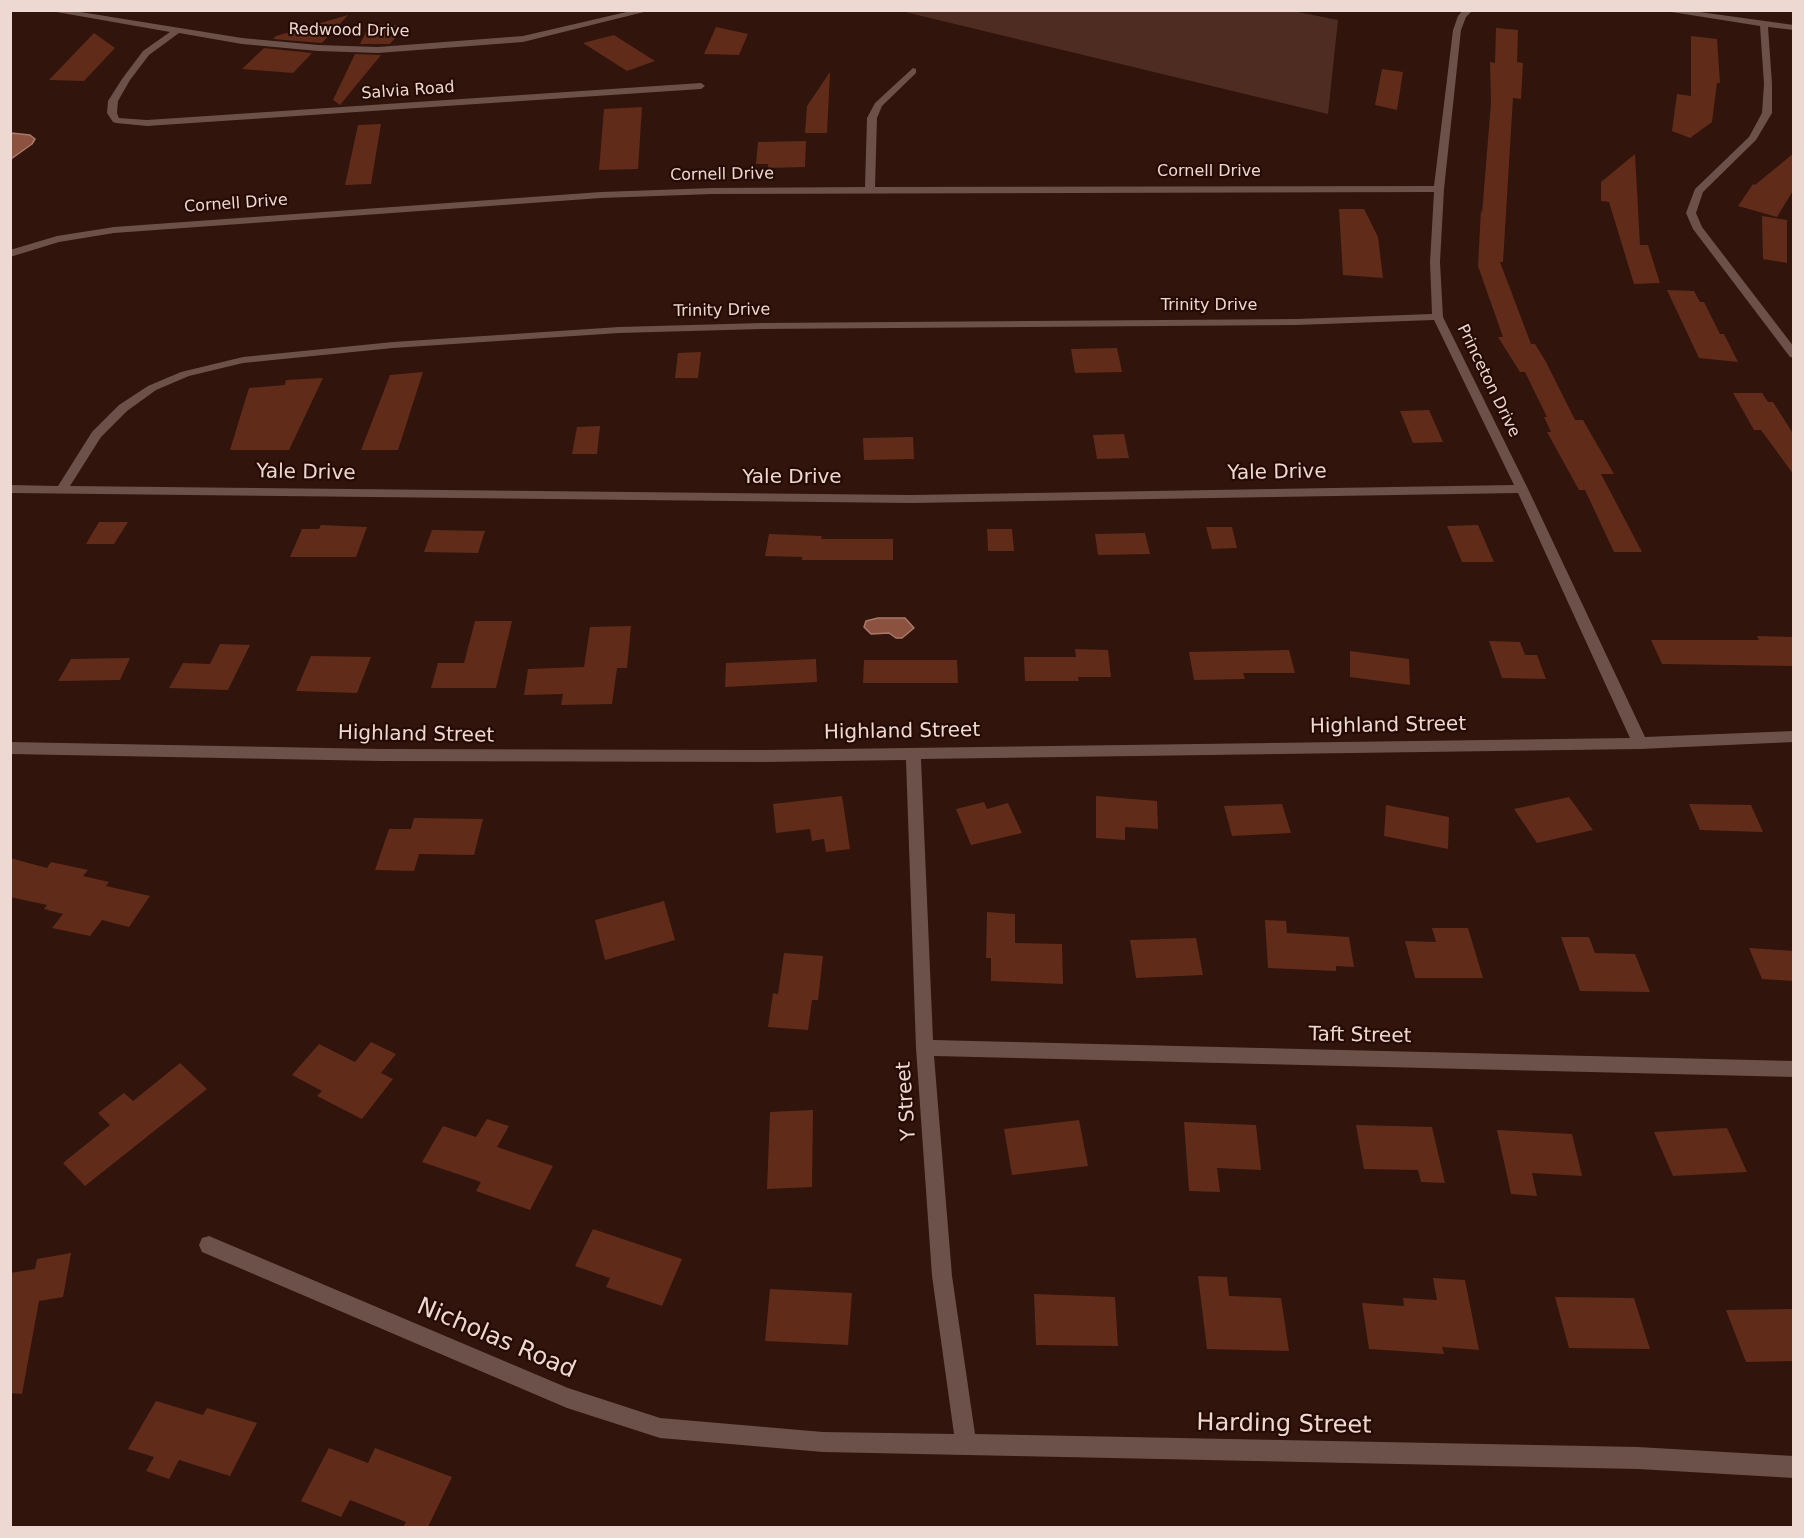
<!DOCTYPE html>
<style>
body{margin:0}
#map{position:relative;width:1804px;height:1538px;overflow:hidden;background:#31140b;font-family:"DejaVu Sans",sans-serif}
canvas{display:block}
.frame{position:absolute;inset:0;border:12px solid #edd9d2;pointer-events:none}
</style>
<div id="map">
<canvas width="1804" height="1538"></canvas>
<div class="frame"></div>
</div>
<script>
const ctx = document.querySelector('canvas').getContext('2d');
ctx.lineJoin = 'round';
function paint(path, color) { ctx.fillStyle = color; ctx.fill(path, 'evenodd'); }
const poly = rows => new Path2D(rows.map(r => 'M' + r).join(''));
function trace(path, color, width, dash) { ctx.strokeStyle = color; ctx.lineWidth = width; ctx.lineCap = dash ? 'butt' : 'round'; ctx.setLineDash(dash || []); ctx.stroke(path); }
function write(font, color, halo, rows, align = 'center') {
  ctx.font = font + ' "DejaVu Sans",sans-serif'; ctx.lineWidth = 4.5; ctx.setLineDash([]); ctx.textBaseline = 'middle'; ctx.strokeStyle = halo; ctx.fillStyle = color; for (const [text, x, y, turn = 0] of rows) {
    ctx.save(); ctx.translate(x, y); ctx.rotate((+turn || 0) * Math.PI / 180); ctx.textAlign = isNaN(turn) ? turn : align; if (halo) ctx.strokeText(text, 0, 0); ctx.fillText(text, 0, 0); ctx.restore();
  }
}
paint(poly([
 [1293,11,1338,20,1328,114,901,11]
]), '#4f2c22');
const water = poly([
 [11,133,30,135,35,139,32,144,11,159,11,133],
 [878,618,905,618,914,628,902,638,896,638,889,633,871,634,864,627,866,621,878,618]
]);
paint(water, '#8c513f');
trace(water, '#a97a6b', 1.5);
paint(poly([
 [348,15,322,43,273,39,276,36],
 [370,24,405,26,390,44,360,44],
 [716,27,748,34,739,55,704,54],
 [1496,28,1518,30,1517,62,1523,63,1521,99,1513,98,1503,262,1500,262,1531,344,1535,344,1546,362,1575,420,1583,420,1614,474,1601,474,1642,552,1614,552,1585,490,1579,490,1547,432,1551,432,1544,417,1547,417,1525,372,1520,372,1498,337,1503,337,1478,266,1481,209,1482,214,1491,103,1490,62,1495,63],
 [94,33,115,48,84,81,49,80],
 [614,35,655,61,627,71,583,43],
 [1691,36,1717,39,1720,83,1717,83,1712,122,1690,138,1672,131,1677,94,1691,96],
 [264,48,312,53,293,73,242,69],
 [355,54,381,55,340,105,333,100],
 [1382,69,1403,72,1397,110,1375,105],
 [830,72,827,133,805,133,807,106],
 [642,107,638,169,599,170,604,109],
 [381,124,371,184,345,185,358,125],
 [806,141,805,167,768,168,768,164,756,164,758,142],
 [1794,153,1794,189,1777,217,1738,206,1753,184,1755,185],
 [1635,154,1640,245,1648,245,1660,283,1634,284,1609,202,1601,201,1601,182],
 [1339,209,1364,209,1378,237,1383,278,1343,275],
 [1762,216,1787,220,1787,263,1763,259],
 [1667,290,1694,291,1700,302,1704,302,1720,334,1724,334,1738,362,1699,358],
 [1117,348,1122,372,1075,373,1071,349],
 [701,352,698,378,675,378,678,353],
 [423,372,398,450,361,450,390,375],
 [323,378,289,450,230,450,249,388,285,385,286,380],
 [1733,393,1762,393,1768,402,1773,402,1794,435,1794,475,1761,430,1754,430],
 [1429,410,1443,442,1413,443,1400,411],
 [600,426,597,454,572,454,577,427],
 [1124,434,1129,458,1097,459,1093,435],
 [913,437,914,459,864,460,863,438],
 [99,522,128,522,114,544,86,544],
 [321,525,367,527,356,557,290,557,302,529,319,529],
 [1478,525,1494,562,1462,562,1447,526],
 [1206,527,1232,527,1237,548,1212,549],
 [987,529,1012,529,1014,551,988,551],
 [432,530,485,531,478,553,424,552],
 [1145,533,1150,554,1098,555,1095,534],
 [769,534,822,536,821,539,893,539,893,560,802,560,802,557,765,556],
 [475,621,512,621,496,688,431,688,438,663,464,663],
 [631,626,627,668,617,668,612,704,561,705,563,694,524,695,528,669,584,667,590,627],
 [1757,636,1794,637,1794,666,1662,664,1651,640,1759,640],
 [1489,641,1520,642,1525,655,1537,655,1546,679,1502,678],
 [220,644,250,645,228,690,169,688,183,663,210,664],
 [1075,649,1108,650,1111,677,1078,677,1079,681,1025,681,1024,657,1076,657],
 [1289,650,1295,673,1243,673,1245,679,1194,680,1189,652],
 [1350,651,1409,659,1410,685,1350,677],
 [311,656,371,657,357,693,296,691],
 [130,658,120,680,58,681,71,659],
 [816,659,817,682,725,687,726,663],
 [864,660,957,660,958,683,863,683],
 [842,796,850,849,826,852,824,839,812,841,810,829,776,833,773,804],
 [1096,796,1157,801,1158,829,1125,827,1125,840,1096,838],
 [1569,797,1593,830,1537,843,1514,809],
 [984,802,987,809,1008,803,1022,833,971,845,956,809],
 [1282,804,1291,833,1232,836,1224,806],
 [1689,804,1751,805,1763,832,1700,830],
 [1386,805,1449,817,1448,849,1384,836],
 [414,818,483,819,474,855,419,854,414,871,375,870,389,829,411,829],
 [10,858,47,868,51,862,88,870,83,876,109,882,106,886,150,896,129,927,102,920,90,936,52,928,63,914,44,909,47,905,10,897],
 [664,901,675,940,605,960,595,920],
 [987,912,1015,914,1015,943,1062,944,1063,984,991,981,991,958,986,958],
 [1265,920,1286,921,1287,933,1349,937,1354,967,1336,966,1336,971,1268,968],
 [1432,928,1468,928,1483,978,1415,978,1405,941,1436,942],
 [1561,937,1589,937,1595,953,1635,954,1650,992,1580,991],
 [1196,938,1203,975,1136,978,1130,940],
 [1749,948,1794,951,1794,981,1762,979],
 [784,953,823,956,818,1000,812,1000,808,1030,768,1027,773,993,778,994],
 [371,1042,396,1054,381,1073,393,1079,362,1119,317,1096,322,1091,292,1075,319,1044,355,1062],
 [180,1063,207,1089,85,1186,63,1163,110,1125,98,1113,124,1093,133,1101],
 [813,1110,812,1187,767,1189,770,1112],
 [487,1119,509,1126,497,1147,553,1166,530,1210,476,1191,481,1182,422,1162,443,1126,476,1137],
 [1079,1120,1088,1166,1012,1175,1004,1129],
 [1184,1122,1256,1125,1261,1170,1217,1168,1220,1192,1189,1191],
 [1356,1125,1432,1127,1445,1183,1421,1182,1418,1170,1364,1169],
 [1727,1128,1747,1172,1673,1176,1654,1132],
 [1497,1130,1572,1134,1582,1176,1532,1173,1537,1196,1511,1194],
 [593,1229,682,1259,662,1306,606,1287,610,1278,575,1266],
 [71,1253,63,1297,39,1301,22,1394,10,1393,10,1273,35,1269,37,1259],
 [1198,1276,1227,1277,1229,1296,1281,1298,1289,1351,1207,1349],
 [1433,1278,1465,1280,1479,1350,1442,1347,1444,1354,1369,1349,1362,1303,1404,1306,1403,1298,1437,1300],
 [770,1289,852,1293,848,1345,765,1341],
 [1034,1294,1115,1297,1118,1346,1036,1345],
 [1555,1297,1634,1298,1650,1349,1569,1348],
 [1794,1309,1794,1361,1746,1362,1726,1310],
 [156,1401,203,1415,207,1408,257,1423,230,1476,179,1460,169,1479,146,1471,154,1457,128,1449],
 [329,1448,368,1463,375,1448,452,1477,428,1527,403,1527,406,1522,350,1500,341,1517,301,1501]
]), '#612b1a');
paint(poly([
 [45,10,68,10,242,38,318,45,378,47,523,36,635,10,652,10,523,42,378,53,318,51,242,44,179,33,149,55,130,80,118,101,117,113,119,118,147,120,701,83,705,86,701,89,147,126,116,123,113,122,107,113,108,101,122,79,143,51,170,32,45,10],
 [1463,10,1473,10,1466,17,1461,30,1444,189,1440,262,1443,317,1528,489,1645,737,1794,731,1794,742,1640,749,921,759,933,1040,1794,1061,1794,1077,934,1056,952,1276,975,1434,1638,1447,1794,1456,1794,1478,1638,1469,823,1452,660,1438,567,1408,202,1252,199,1245,202,1238,209,1236,568,1388,660,1418,823,1432,954,1434,932,1276,916,1048,906,760,764,762,381,761,10,754,10,742,381,749,764,750,1630,738,1518,493,911,503,10,493,10,485,58,486,92,432,119,405,148,386,181,372,243,357,393,342,619,327,762,323,1296,319,1432,314,1430,262,1434,192,713,194,601,198,114,233,59,242,10,257,10,250,57,236,114,227,601,192,713,188,865,187,867,118,875,103,913,68,916,69,916,73,882,106,877,118,875,187,1434,186,1453,30,1458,16,1463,10],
 [1434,320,1514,485,911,495,70,486,101,437,127,411,156,390,189,376,243,363,393,348,619,333,762,329,1296,325,1434,320],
 [1659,10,1685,10,1794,25,1794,30,1768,27,1772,84,1772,113,1756,140,1703,192,1696,213,1702,227,1794,347,1794,358,1790,357,1693,229,1686,213,1695,189,1749,137,1762,113,1764,84,1760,26,1659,10]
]), '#6b5149');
write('16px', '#edd9d2', '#260b04', [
 ["Redwood Drive",349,31,1],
 ["Salvia Road",408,91,-4],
 ["Cornell Drive",1209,172],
 ["Cornell Drive",722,175,-1],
 ["Cornell Drive",236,204,-4],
 ["Trinity Drive",1209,306],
 ["Trinity Drive",722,311,-1],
 ["Princeton Drive",1488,381,64]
]);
write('20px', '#edd9d2', '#260b04', [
 ["Yale Drive",306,473,1],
 ["Yale Drive",1277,473,-1],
 ["Yale Drive",792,478],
 ["Highland Street",1388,726,-1],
 ["Highland Street",902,732,-1],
 ["Highland Street",416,735,1],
 ["Taft Street",1360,1036,1],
 ["Y Street",907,1101,-94]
]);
write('24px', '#edd9d2', '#260b04', [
 ["Nicholas Road",496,1339,23],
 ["Harding Street",1284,1425,1]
]);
</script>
